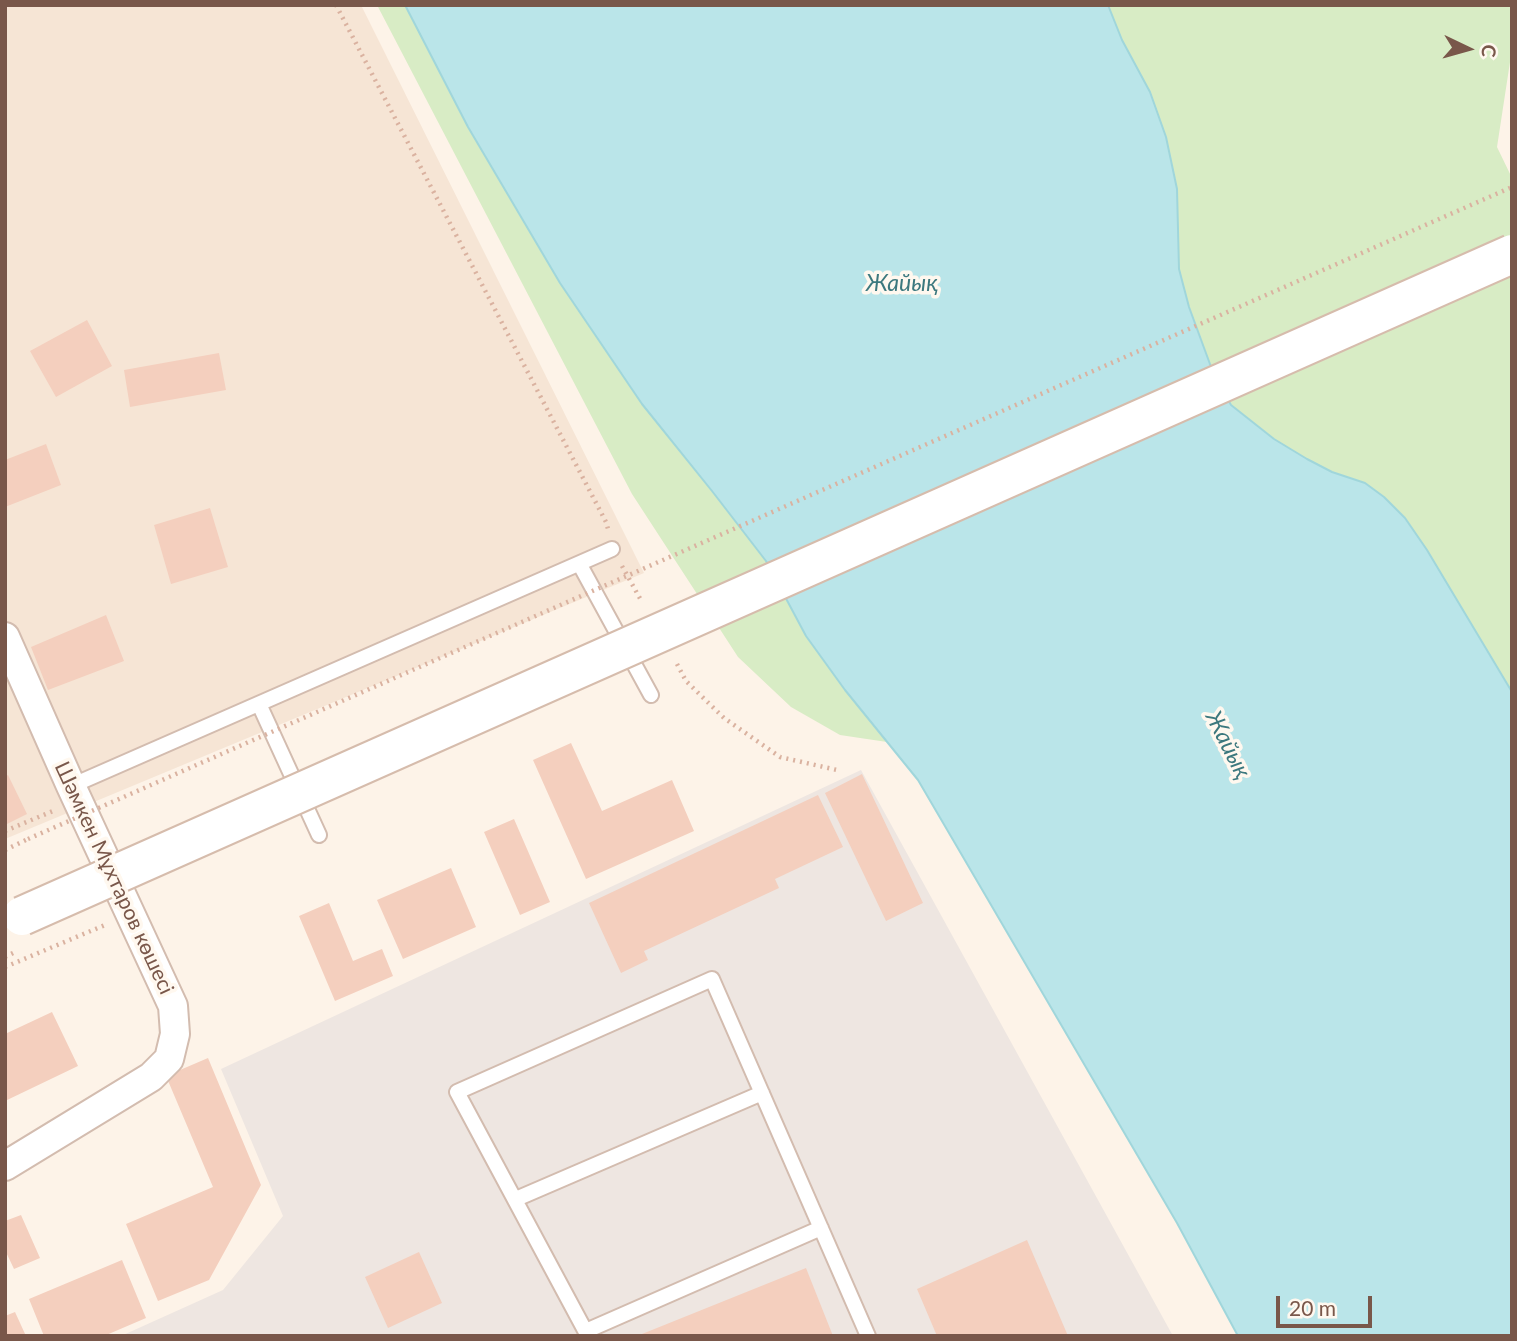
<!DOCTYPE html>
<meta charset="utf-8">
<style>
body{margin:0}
#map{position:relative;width:1517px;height:1341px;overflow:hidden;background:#fdf3e8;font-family:Lato,sans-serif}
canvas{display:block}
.frame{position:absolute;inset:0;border:7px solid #79574a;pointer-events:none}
.north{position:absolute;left:1433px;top:14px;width:70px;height:70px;-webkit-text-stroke:5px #fff8ef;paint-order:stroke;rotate:95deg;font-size:19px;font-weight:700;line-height:28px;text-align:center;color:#79574a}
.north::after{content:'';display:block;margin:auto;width:24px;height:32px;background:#79574a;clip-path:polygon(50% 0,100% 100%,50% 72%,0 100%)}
.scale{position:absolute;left:1276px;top:1296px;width:96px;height:32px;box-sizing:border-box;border:4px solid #79574a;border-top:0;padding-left:9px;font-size:21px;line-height:24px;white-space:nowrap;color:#79574a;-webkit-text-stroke:5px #fff8ef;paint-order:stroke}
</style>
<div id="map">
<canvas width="1517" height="1341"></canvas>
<div class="frame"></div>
<div class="north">С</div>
<div class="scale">20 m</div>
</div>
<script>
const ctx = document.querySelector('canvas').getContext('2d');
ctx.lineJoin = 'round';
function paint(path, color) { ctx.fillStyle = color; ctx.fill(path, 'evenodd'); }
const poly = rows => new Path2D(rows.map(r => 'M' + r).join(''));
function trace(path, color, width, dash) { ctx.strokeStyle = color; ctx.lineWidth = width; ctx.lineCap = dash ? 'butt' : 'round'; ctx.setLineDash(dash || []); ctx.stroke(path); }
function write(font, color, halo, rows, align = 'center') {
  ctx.font = font + ' Lato,sans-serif'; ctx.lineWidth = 7; ctx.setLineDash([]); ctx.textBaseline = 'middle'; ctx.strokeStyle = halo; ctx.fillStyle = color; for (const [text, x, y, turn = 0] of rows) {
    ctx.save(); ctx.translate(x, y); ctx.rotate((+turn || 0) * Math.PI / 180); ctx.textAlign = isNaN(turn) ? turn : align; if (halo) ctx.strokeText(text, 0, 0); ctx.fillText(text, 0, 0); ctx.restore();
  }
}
paint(poly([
 [5,5,361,5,644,573,5,839]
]), '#f6e5d5');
paint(poly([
 [861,770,1173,1336,121,1336,223,1290,283,1216,221,1069]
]), '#eee6e1');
paint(poly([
 [377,5,405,5,468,127,560,283,642,404,712,491,766,561,806,636,845,690,887,742,840,735,791,707,738,657,632,494],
 [1108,5,1512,5,1512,49,1497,147,1512,178,1512,692,1405,517,1384,497,1365,483,1332,472,1307,459,1274,439,1231,405,1214,375,1189,307,1179,269,1177,189,1122,40]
]), '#d8ecc5');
const water = poly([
 [405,5,1108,5,1122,40,1150,92,1166,137,1177,189,1179,269,1189,307,1214,375,1231,405,1274,439,1307,459,1332,472,1365,483,1384,497,1405,518,1427,550,1512,692,1512,1336,1238,1336,1177,1223,918,780,845,690,806,636,766,561,712,491,642,404,560,283,468,127,405,5]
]);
paint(water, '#bae5e9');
trace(water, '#a0d6db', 2);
paint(poly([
 [87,320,112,366,56,397,30,351],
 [219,353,226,390,130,407,124,370],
 [46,444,61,485,5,507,5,460],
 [210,508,228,567,171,584,154,525],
 [106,615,124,661,48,690,31,647],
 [571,743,602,811,672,780,694,831,586,879,533,760],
 [862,774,923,903,886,921,825,793],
 [8,775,27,814,5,825,5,777],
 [818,795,843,847,775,879,779,888,644,951,648,960,621,973,589,903],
 [514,819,550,902,520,915,484,832],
 [451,868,476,927,403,959,377,900],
 [329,903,353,961,382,949,393,976,335,1001,299,916],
 [52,1012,78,1066,5,1101,5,1034],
 [208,1058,261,1185,209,1280,158,1301,126,1224,213,1187,166,1076],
 [21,1215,40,1258,14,1269,5,1250,5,1221],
 [1027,1240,1068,1336,937,1336,917,1289],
 [419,1252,442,1303,388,1328,365,1277],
 [122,1260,146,1318,104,1336,44,1336,29,1299],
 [806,1268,833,1336,637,1336],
 [15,1312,26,1336,5,1336,5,1316]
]), '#f4cfbe');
const service = poly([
 [580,565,651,695],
 [259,704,319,835],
 [71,786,612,549],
 [516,1199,762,1093],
 [586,1331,821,1228],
 [588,1336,457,1092,712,979,868,1336]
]);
const minor = poly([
 [5,637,71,786,173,1006,175,1034,169,1059,151,1077,5,1166]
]);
trace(service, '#d3bcaf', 18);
trace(minor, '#d3bcaf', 32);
trace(poly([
 [336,5,606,522,608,529],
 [622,566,642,602],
 [677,664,686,681,724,718,780,757,837,770],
 [5,831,53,811],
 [5,850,28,839],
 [5,957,17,951],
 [5,967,105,925]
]), '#dab2a0', 4.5, [2, 5]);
trace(service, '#fff', 14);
trace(minor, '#fff', 28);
const secondaryBridge = poly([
 [22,916,1512,254]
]);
trace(secondaryBridge, '#d6bcac', 42, []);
trace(poly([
 [28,839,1512,187]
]), '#dab2a0', 4.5, [2, 5]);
trace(secondaryBridge, '#fff', 38);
write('21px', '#79574a', '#fff8ef', [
 ["Шәмкен Мұхтаров көшесі",114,878,65]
]);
write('italic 23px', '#3c787e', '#fff8ef', [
 ["Жайық",902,284],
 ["Жайық",1228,745,63]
]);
</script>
